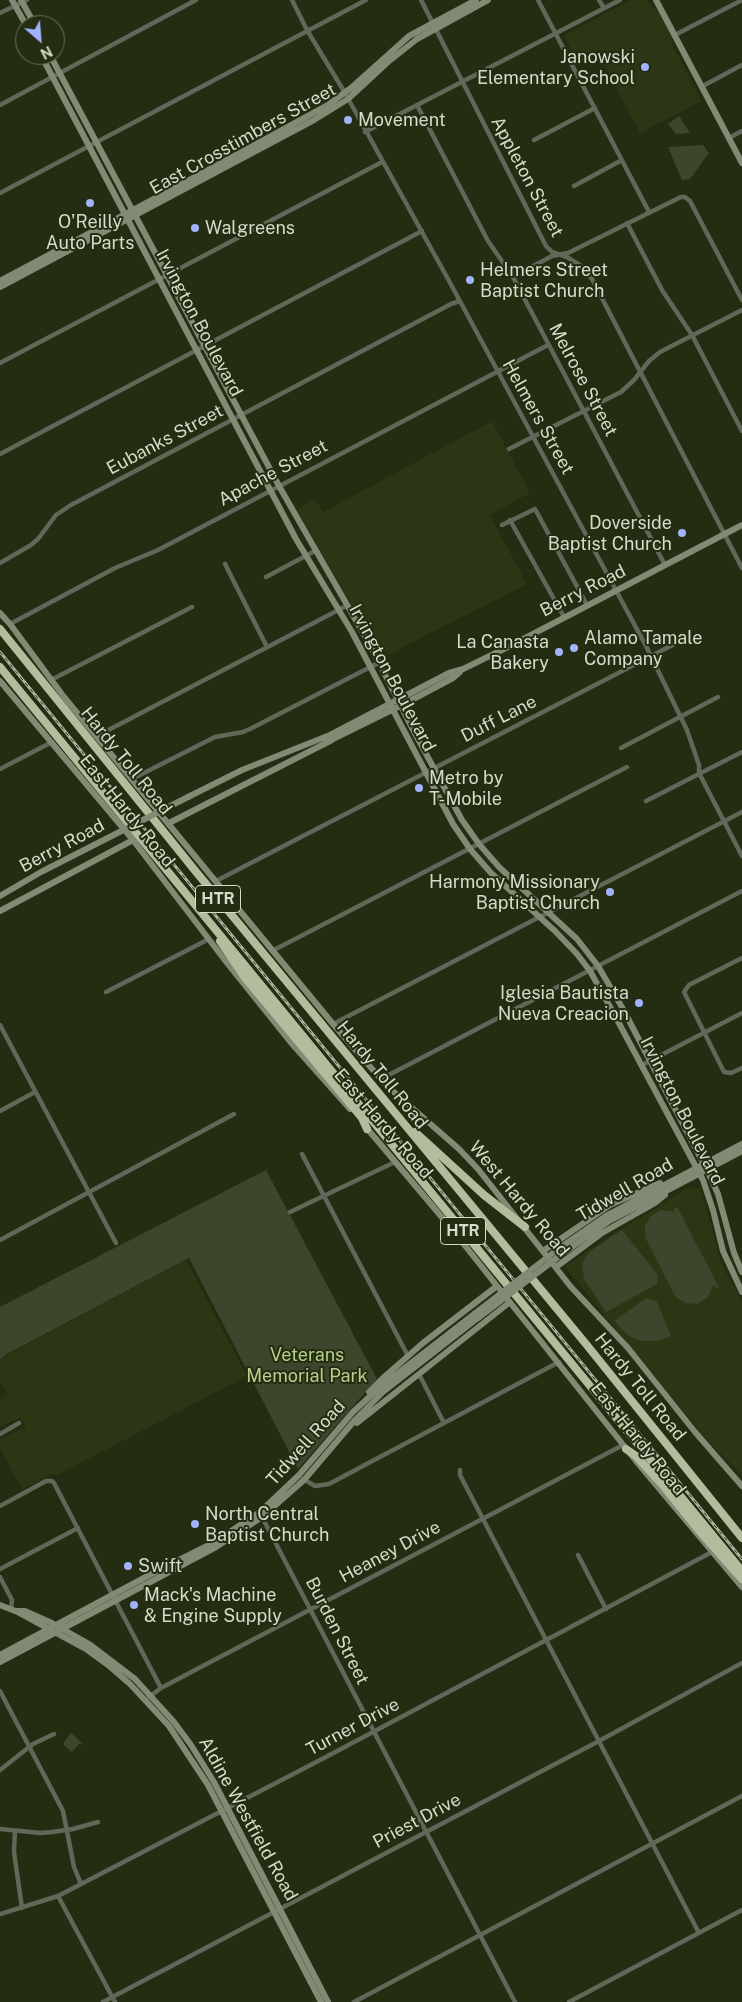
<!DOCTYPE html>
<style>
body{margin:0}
#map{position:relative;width:742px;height:2002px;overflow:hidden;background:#242d11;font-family:"Public Sans",sans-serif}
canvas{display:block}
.north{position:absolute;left:15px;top:15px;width:50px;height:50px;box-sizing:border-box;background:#242d11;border:1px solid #6a735b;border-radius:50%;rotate:153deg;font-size:14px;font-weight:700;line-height:20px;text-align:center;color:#d4dbca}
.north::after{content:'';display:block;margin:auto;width:18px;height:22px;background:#a2b2fd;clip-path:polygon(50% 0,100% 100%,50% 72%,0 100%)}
</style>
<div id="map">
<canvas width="742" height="2002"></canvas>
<div class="north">N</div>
</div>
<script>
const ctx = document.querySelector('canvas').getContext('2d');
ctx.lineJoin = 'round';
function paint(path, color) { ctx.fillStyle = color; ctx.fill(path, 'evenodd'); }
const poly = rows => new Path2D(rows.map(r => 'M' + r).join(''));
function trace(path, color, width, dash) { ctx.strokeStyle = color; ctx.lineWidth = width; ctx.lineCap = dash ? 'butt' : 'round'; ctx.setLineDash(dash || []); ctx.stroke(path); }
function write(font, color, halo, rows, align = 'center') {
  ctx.font = font + ' "Public Sans",sans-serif'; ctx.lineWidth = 4; ctx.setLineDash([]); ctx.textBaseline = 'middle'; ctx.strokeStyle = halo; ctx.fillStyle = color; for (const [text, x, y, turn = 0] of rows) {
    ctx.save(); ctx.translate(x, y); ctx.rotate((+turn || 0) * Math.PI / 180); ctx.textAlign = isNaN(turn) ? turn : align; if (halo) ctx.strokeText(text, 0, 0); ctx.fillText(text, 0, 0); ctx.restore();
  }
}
paint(poly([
 [631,0,647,0,653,9,659,10,672,33,671,43,702,101,640,133,599,54,578,64,564,35],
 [492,421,530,493,490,515,527,584,382,658,297,510,315,499,323,512],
 [688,1187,701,1189,722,1265,742,1302,742,1475,707,1440,565,1267,615,1232,660,1206,660,1203,664,1203],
 [186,1260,247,1376,59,1474,51,1474,22,1489,0,1448,0,1440,26,1427,20,1417,0,1427,0,1399,7,1395,0,1380,0,1361,5,1356]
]), '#2b3614');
paint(poly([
 [679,116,690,133,676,134,668,124],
 [703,145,709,153,690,179,682,180,668,147],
 [266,1170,377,1379,298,1469,189,1258,5,1355,0,1360,0,1307],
 [677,1207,719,1287,716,1288,714,1285,707,1298,697,1304,685,1303,675,1296,645,1237,645,1226,651,1216,661,1210,675,1212,674,1208],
 [622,1230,658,1275,657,1284,606,1312,584,1279,582,1264,589,1252],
 [647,1298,657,1302,671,1336,658,1341,640,1341,629,1336,617,1324,615,1320],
 [71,1733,82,1743,81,1745,79,1744,72,1752,64,1745,64,1742]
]), '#3d462c');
trace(poly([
 [292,0,307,30,345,93,448,279,646,646,687,730,699,765,699,773,742,856],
 [421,0,546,246,552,252,567,257,581,266,592,279,742,568],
 [538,0,649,212],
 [599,0,604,8],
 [0,13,27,0],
 [675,35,742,0],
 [701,87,742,65],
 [0,105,196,0],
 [417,105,488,241,513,277,665,565],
 [365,132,620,0],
 [729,138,742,131],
 [534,140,595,108],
 [574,186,622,160],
 [0,193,366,0],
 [627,223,662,290,692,335,742,431],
 [513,277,552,256,568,253,681,197,685,197,690,201,742,300],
 [0,363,382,162],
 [509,449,621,392,634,380,649,361,660,352,742,310],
 [0,454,422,231],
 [510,520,564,617],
 [502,525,535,509,587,605],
 [0,563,31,545,38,539,56,515,71,505,451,304,460,301],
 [225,564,267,647],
 [266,577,315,551],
 [10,624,115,568,158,550,548,345],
 [51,680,192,607],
 [97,736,348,605],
 [621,748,718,697],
 [0,769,52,742],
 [132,779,215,737,243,732,252,728,380,662],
 [646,801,742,752],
 [216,881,688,637],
 [272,951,627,767],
 [742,958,689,985,684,992,724,1072,731,1073,742,1068],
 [106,992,209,939],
 [333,1024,742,812],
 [0,1025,116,1243],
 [642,1065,742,1013],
 [381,1079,742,891],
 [0,1111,35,1092],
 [302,1154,408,1356],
 [290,1212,395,1162],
 [0,1240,234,1114],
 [419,1374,444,1423],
 [0,1434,19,1423],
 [460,1470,460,1475,699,1933],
 [303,1479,315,1486,329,1484,559,1362],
 [0,1506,46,1481,52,1481,54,1483,161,1688],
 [261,1515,515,2002],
 [578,1555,606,1609],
 [0,1569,78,1528],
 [0,1577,12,1600,11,1609],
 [0,1691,63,1811,74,1867,81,1884],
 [149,1697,161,1688,623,1445],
 [0,1770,33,1744,54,1734],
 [0,1829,41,1833,52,1832,73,1829,98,1822],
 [15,1831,14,1852,22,1908],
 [58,1896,115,2002],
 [0,1914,58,1896,324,1758,712,1552],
 [103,2002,599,1741,742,1663],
 [354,2002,742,1796],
 [569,2002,742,1910]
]), '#62675a', 4.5);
trace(poly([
 [12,0,26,25],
 [21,0,35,25],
 [656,0,742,163],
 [41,55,296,539,352,632,453,824,470,849,491,873,555,931,577,954,590,971,614,1014,703,1180,713,1210,723,1251,742,1292],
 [50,55,279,486,370,645,412,728,462,820,479,844,499,867,577,939,598,966,623,1009,708,1172,718,1194,734,1253,742,1272],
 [0,281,240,153,328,105,351,88,409,36,476,0],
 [0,287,314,120,348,99,388,62,417,39,488,0],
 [0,613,10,624,64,697,333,1024,387,1086,459,1149,478,1169,571,1287,628,1348,695,1432,742,1486],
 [0,681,133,840,224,959,293,1045,350,1109],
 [329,741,404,704,453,678,460,672],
 [188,797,242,770,330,735,449,673,463,669,508,647,742,525],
 [169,823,332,740],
 [0,896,41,872,94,845],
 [0,911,133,840],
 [365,1126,451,1228,636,1461,742,1587],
 [558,1249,606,1216,742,1144],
 [543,1251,610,1205,660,1183],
 [562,1254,609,1221,742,1151],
 [556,1267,602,1233,655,1203,665,1195],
 [369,1392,383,1378,423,1343,497,1286],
 [357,1423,510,1302],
 [0,1605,15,1611,25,1611,52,1623,89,1644,135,1679,174,1722,191,1745,214,1782,328,2002],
 [16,1611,86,1649,108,1665,130,1684,169,1726,208,1785,321,2002],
 [0,1655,157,1571,213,1543,260,1512,299,1475,353,1412,380,1387,474,1314],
 [0,1662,216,1547,262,1517,304,1480,355,1420,383,1392,478,1318]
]), '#828a75', 6);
trace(poly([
 [0,629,197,873,586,1344,742,1538],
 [0,667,742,1571],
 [220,941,246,979,362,1118,367,1129],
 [415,1132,484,1195,525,1227],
 [626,1449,636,1456,661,1483,697,1528,742,1579]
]), '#b1bd9d', 8);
const rail = poly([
 [0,652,742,1559]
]);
trace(rail, '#acb4a0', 3);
trace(rail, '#242d11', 1, [4]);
trace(poly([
 [94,845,188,797],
 [474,1314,558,1249],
 [478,1318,562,1254]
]), '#828a75', 6);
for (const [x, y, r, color] of [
 [645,67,5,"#a2b2fd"],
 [348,120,5,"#a2b2fd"],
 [90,203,5,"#a2b2fd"],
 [195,228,5,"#a2b2fd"],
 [470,280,5,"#a2b2fd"],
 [682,533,5,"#a2b2fd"],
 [574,648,5,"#a2b2fd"],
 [559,652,5,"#a2b2fd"],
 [419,788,5,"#a2b2fd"],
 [610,892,5,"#a2b2fd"],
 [639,1003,5,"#a2b2fd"],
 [195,1524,5,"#a2b2fd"],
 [128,1566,5,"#a2b2fd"],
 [134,1605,5,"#a2b2fd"]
]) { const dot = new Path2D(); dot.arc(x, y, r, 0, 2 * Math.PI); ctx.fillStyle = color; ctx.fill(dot); trace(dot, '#242d11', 2); }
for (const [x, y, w] of [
 [218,899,45],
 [463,1231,45]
]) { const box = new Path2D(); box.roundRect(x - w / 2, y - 13.5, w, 27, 4); ctx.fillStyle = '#242d11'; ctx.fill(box); trace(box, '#d4dbca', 1); }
write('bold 16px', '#d4dbca', null, [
 ["HTR",218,899],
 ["HTR",463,1231]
]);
write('18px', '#d4dbca', '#242d11', [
 ["Janowski",635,57,"right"],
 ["Elementary School",635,78,"right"],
 ["Movement",358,120],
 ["O'Reilly",90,222,"center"],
 ["Auto Parts",90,243,"center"],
 ["Walgreens",205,228],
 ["Helmers Street",480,270],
 ["Baptist Church",480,291],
 ["Doverside",672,523,"right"],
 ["Baptist Church",672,544,"right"],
 ["Alamo Tamale",584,638],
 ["Company",584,659],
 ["La Canasta",549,642,"right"],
 ["Bakery",549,663,"right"],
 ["Metro by",429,778],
 ["T-Mobile",429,799],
 ["Harmony Missionary",600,882,"right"],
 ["Baptist Church",600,903,"right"],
 ["Iglesia Bautista",629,993,"right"],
 ["Nueva Creacion",629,1014,"right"],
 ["North Central",205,1514],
 ["Baptist Church",205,1535],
 ["Swift",138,1566],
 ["Mack's Machine",144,1595],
 ["& Engine Supply",144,1616]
], 'left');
write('18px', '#d4dbca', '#242d11', [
 ["East Crosstimbers Street",243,139,-29],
 ["Appleton Street",527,177,62],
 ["Irvington Boulevard",199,323,62],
 ["Melrose Street",583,380,62],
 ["Helmers Street",538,417,61],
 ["Eubanks Street",165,440,-28],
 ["Apache Street",273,473,-28],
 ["Berry Road",583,591,-27],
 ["Irvington Boulevard",392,678,62],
 ["Duff Lane",499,719,-27],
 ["Hardy Toll Road",126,761,51],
 ["East Hardy Road",127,811,51],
 ["Berry Road",62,846,-28],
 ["Hardy Toll Road",382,1075,51],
 ["Irvington Boulevard",682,1111,63],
 ["East Hardy Road",383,1124,49],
 ["Tidwell Road",625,1190,-30],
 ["West Hardy Road",519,1199,50],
 ["Hardy Toll Road",640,1387,51],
 ["East Hardy Road",638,1439,51],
 ["Tidwell Road",306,1443,-48],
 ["Heaney Drive",390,1552,-28],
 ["Burden Street",337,1631,63],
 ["Turner Drive",353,1727,-28],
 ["Aldine Westfield Road",248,1819,61],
 ["Priest Drive",417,1821,-28]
]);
write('18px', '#b8ce8f', '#242d11', [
 ["Veterans",307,1355],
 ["Memorial Park",307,1376]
]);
</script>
